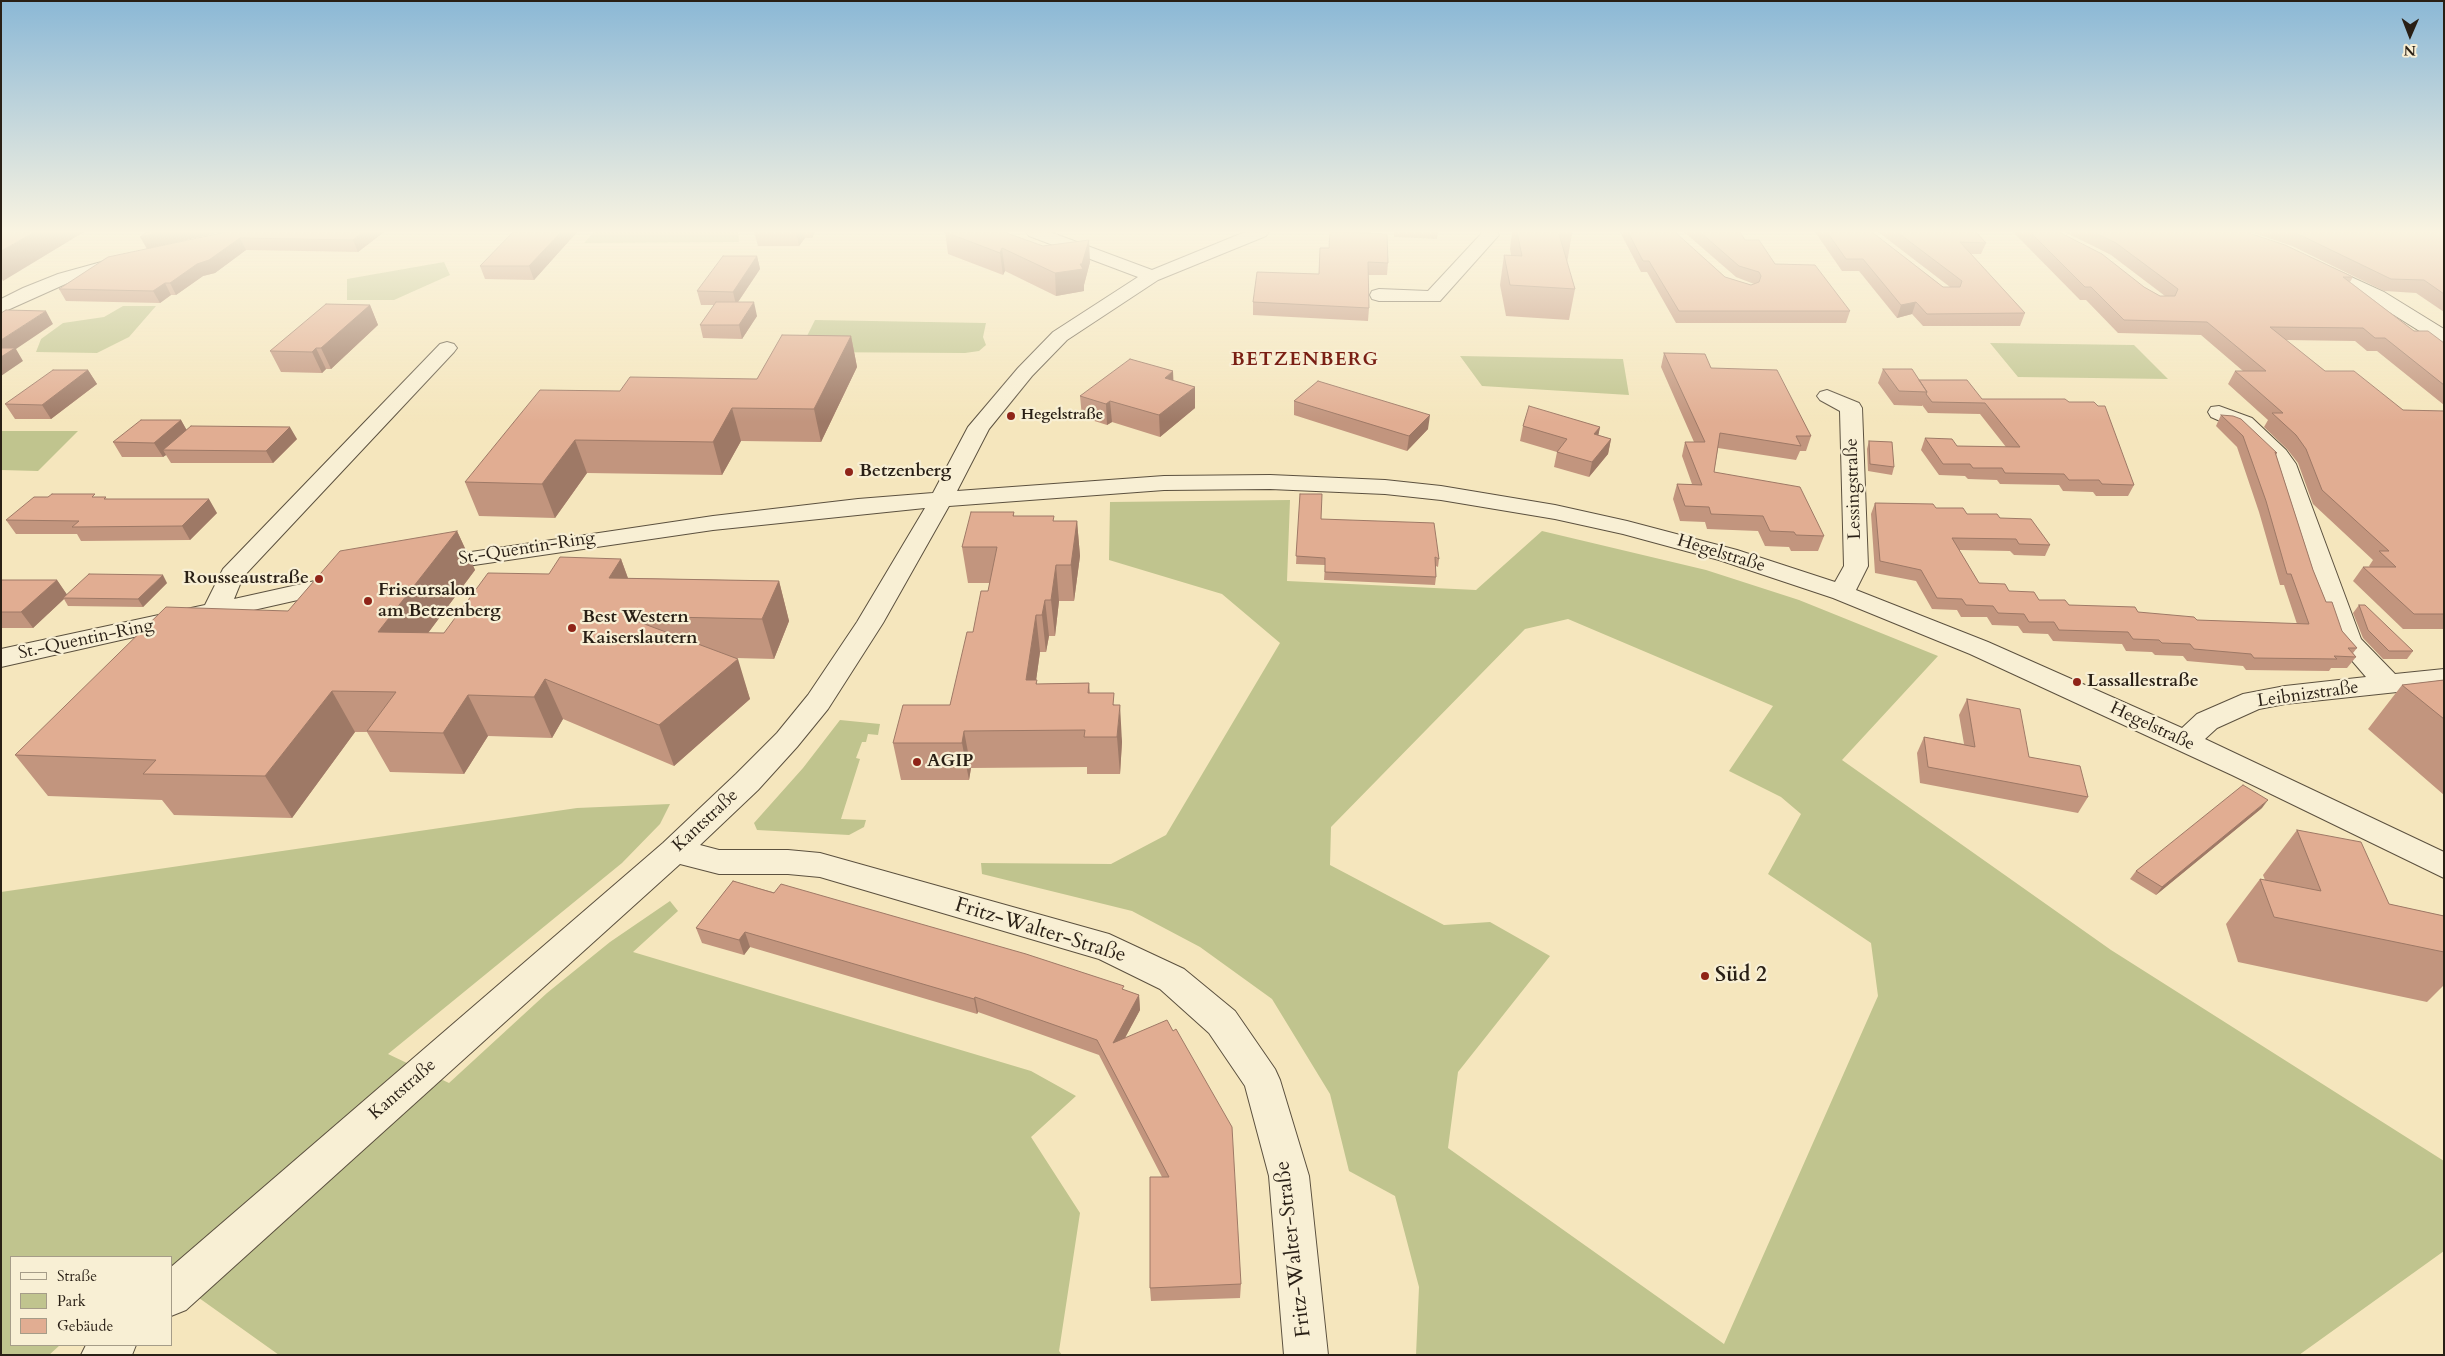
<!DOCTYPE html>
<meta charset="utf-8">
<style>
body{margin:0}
#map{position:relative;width:2445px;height:1356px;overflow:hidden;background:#f5e6bd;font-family:Cardo,serif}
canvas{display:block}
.frame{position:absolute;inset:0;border:2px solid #291f15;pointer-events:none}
.legend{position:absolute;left:10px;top:1256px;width:162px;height:90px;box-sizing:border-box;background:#f8efd4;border:1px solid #a59c88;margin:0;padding:6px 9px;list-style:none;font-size:15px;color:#291f15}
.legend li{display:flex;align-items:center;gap:10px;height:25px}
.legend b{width:25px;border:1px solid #a59c88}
.north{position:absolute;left:2385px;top:10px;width:50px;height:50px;-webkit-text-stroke:4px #f8efd4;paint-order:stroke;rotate:181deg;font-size:14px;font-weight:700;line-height:20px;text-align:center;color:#291f15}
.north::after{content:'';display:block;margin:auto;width:18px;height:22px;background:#291f15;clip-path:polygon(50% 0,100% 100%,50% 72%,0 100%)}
</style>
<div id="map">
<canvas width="2445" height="1356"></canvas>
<div class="frame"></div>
<ul class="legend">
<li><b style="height:6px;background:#f8efd4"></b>Straße</li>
<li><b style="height:14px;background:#c0c48e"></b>Park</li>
<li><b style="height:14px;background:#e1ad92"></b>Gebäude</li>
</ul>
<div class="north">N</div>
</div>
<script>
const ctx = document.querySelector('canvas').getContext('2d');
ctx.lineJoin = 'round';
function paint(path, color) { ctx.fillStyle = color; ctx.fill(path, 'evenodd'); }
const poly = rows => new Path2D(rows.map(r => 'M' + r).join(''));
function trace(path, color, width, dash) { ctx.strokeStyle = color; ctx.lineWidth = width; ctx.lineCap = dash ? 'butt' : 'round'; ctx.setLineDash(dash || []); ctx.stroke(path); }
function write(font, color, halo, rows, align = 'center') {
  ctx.font = font + ' Cardo,serif'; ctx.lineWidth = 4.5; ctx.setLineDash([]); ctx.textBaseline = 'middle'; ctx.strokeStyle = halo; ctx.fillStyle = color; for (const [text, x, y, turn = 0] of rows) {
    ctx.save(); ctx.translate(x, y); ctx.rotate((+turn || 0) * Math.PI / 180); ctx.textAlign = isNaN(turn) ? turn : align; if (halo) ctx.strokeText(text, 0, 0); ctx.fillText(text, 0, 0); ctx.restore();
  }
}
paint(poly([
 [594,232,738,232,739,242,584,243],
 [444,262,450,275,394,300,347,300,347,279],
 [123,306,156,306,129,337,97,353,36,352,41,339,63,323,104,317],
 [815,320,986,323,983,337,986,345,979,351,965,353,799,352],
 [1990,343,2134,345,2168,379,2018,377],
 [1460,356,1623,359,1629,395,1482,386],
 [1,431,78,431,38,471,1,470],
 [1290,500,1287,581,1476,590,1542,531,1706,570,1799,600,1938,656,1842,760,2111,950,2444,1161,2444,1251,2299,1355,1416,1355,1419,1287,1395,1196,1349,1171,1330,1094,1272,999,1200,947,1132,911,982,874,981,863,1111,864,1166,835,1280,643,1222,594,1109,560,1110,502],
 [1568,619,1773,706,1729,771,1781,797,1801,814,1768,874,1871,943,1878,996,1724,1344,1448,1148,1458,1072,1550,956,1490,922,1444,925,1330,865,1331,827,1525,629],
 [840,720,880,724,878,735,868,734,866,742,862,742,856,758,860,759,841,819,866,820,864,827,849,835,757,830,754,823,803,768],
 [670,804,660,824,622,863,388,1054,449,1083,547,993,610,942,670,901,678,911,633,952,1031,1071,1076,1096,1031,1137,1080,1213,1059,1351,1062,1355,279,1355,171,1278,171,1257,11,1257,11,1345,60,1345,49,1355,1,1355,1,892,577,808]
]), '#c0c48e');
const street = poly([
 [1026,232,1050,232,1152,270,1245,232,1269,232,1266,236,1158,280,1067,340,1032,376,989,429,957,491,1164,476,1270,475,1385,480,1441,486,1555,505,1627,521,1737,550,1835,582,1844,566,1840,411,1820,400,1817,396,1820,392,1827,390,1859,403,1862,408,1868,566,1856,590,1988,642,2182,728,2197,714,2243,694,2285,686,2366,677,2336,642,2274,465,2236,428,2211,417,2208,412,2211,407,2219,406,2252,418,2286,450,2296,464,2361,639,2395,674,2444,669,2444,687,2285,704,2259,709,2217,728,2205,739,2444,852,2444,878,2232,775,1970,654,1833,598,1719,560,1623,534,1555,519,1441,500,1385,494,1270,489,1164,490,949,506,883,623,828,709,797,747,758,790,700,845,719,850,788,850,820,853,1109,934,1184,969,1235,1011,1275,1069,1280,1080,1309,1176,1328,1355,1284,1355,1269,1176,1245,1086,1209,1033,1160,989,1099,959,820,877,788,874,719,874,680,864,186,1310,171,1316,171,1267,663,843,736,774,777,733,808,695,857,622,925,508,713,530,433,571,424,569,421,564,424,559,713,516,858,499,933,493,968,427,1018,368,1053,332,1138,277,1029,236,1026,232],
 [1481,232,1497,232,1499,235,1440,301,1379,301,1372,299,1370,295,1372,291,1379,289,1428,291,1481,234,1481,232],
 [123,256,129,257,132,261,129,265,70,282,1,313,1,299,23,288,58,274,123,256],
 [2316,261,2384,292,2444,329,2444,344,2437,342,2370,300,2310,270,2307,266,2310,262,2316,261],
 [447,342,454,344,457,348,454,352,243,577,234,599,342,575,351,578,355,583,351,588,1,667,1,649,205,605,223,569,440,344,447,342],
 [86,1345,136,1345,132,1355,81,1355,86,1345]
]);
trace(street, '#5c513f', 2);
paint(street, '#f8efd4');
paint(poly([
 [226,232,384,232,358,252,246,250,215,273,203,276,176,295,171,295,160,303,66,301,59,289],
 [577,232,534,280,485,279,480,266],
 [754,232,815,232,812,238,805,238,799,246,758,246],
 [945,232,1090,262,1084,285,1084,291,1056,296,1005,271,1003,275,948,254],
 [1394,232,1438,232,1437,239,1394,237],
 [1512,232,1571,232,1572,234,1567,263,1575,289,1569,320,1506,316,1500,285,1504,255,1511,255,1510,249],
 [1620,232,1675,232,1725,277,1751,285,1754,284,1736,277,1684,232,1740,232,1745,240,1775,264,1850,311,1846,323,1676,323,1647,272,1641,272],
 [1815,232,1872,232,1943,287,1950,287,1878,232,1976,232,1986,243,1981,254,1971,254,2025,313,2020,326,1923,326,1912,314,1897,318,1859,271,1842,271],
 [2013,232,2059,232,2144,287,2160,296,2165,296,2111,255,2065,232,2246,232,2353,277,2350,282,2414,331,2444,343,2444,405,2377,351,2367,351,2355,341,2286,340,2325,371,2403,410,2444,411,2444,629,2403,629,2353,581,2363,567,2370,567,2369,566,2373,560,2313,504,2298,463,2287,449,2264,427,2268,420,2228,384,2235,371,2243,371,2201,335,2118,333,2086,300,2080,300],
 [2250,232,2444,232,2444,312,2416,293,2384,291,2292,246],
 [1320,248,1388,263,1387,275,1368,275,1369,308,1368,321,1253,315,1253,302,1319,274],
 [757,256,760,269,738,302,757,316,742,339,703,338,700,325,714,305,701,305,697,291],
 [370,305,378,325,331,369,326,369,322,373,281,372,270,351],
 [851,336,857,367,821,442,741,441,722,475,587,473,555,518,479,516,465,482,620,391,757,379],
 [1664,353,1711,368,1811,436,1806,451,1800,451,1796,460,1718,448,1714,472,1824,536,1818,551,1791,551,1789,547,1765,546,1758,531,1707,529,1705,522,1680,521,1673,499,1677,484,1692,484,1682,456,1685,442,1694,442,1661,367],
 [1883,369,1982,399,2134,485,2128,496,2096,496,2093,492,2063,491,2059,485,2000,484,1997,480,1968,479,1965,476,1939,475,1921,450,1925,438,1957,446,2006,447,1980,414,1928,413,1922,405,1922,406,1894,405,1878,383],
 [88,370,97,384,51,419,15,419,5,404],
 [1173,381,1195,408,1160,437,1112,422,1107,425,1082,417,1080,396],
 [1294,401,1428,429,1407,451,1294,415],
 [2221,415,2277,453,2276,455,2313,570,2326,602,2342,631,2357,648,2353,653,2356,657,2347,668,2331,668,2329,671,2246,670,2243,666,2187,661,2183,656,2155,655,2152,652,2126,651,2122,644,2053,641,2048,634,2023,633,2018,626,1992,625,1987,617,1961,617,1957,610,1932,609,1916,581,1875,573,1871,514,1875,503,1936,508,1967,514,2000,518,2050,545,2045,556,2014,555,2010,551,1959,550,1979,583,2039,600,2069,605,2138,612,2197,620,2297,624,2284,585,2280,585,2259,512,2237,447,2216,426],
 [181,420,186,430,297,439,273,463,171,463,166,455,163,457,122,457,113,442],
 [1523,426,1600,427,1598,435,1611,439,1608,454,1589,477,1554,467,1557,452,1520,441],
 [1869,441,1894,467,1892,475,1868,471,1867,449],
 [1300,494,1321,519,1439,559,1438,567,1436,566,1436,577,1435,585,1324,580,1325,565,1296,564],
 [97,497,108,499,217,513,190,540,81,541,77,534,16,534,6,520],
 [1014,512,1014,516,1054,521,1077,521,1080,556,1074,601,1059,601,1055,636,1049,636,1046,652,1040,652,1036,680,1037,684,1089,683,1090,693,1115,705,1122,742,1120,774,1087,774,1087,767,971,768,969,780,901,780,893,743,950,705,973,632,988,591,990,583,968,583,962,547],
 [457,531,475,570,428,633,444,633,549,574,621,559,628,578,779,581,789,621,774,659,736,658,750,699,674,766,563,719,552,738,488,736,464,774,390,772,367,732,355,732,292,818,174,815,162,800,48,796,15,755,288,611],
 [1,580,57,580,67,595,167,583,143,607,68,606,64,599,33,628,1,628],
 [2359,605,2413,651,2407,659,2383,659,2363,638,2353,613],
 [2444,680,2444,795,2368,729,2402,685],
 [1967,699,2029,757,2088,797,2078,813,1920,783,1917,753,1924,737,1964,744,1959,715],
 [2262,808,2156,895,2130,879,2136,871],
 [2297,830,2389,904,2444,916,2444,985,2427,1002,2238,962,2226,924,2260,879,2265,880,2263,875],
 [733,881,1124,990,1139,995,1140,1010,1125,1038,1241,1284,1240,1298,1151,1301,1150,1288,1162,1177,1099,1055,978,1012,977,1014,750,947,744,955,702,943,696,928]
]), '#c2957e');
paint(poly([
 [35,232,84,232,3,281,1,277,1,251],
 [161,232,222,232,147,249,140,237],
 [363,232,384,232,358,252,353,240],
 [561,232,577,232,534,280,529,266],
 [796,232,804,232,805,238,799,246],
 [810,232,815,232,812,238],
 [240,238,246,250,215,273,203,276,176,295,170,283,197,264],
 [1089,240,1090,262,1084,285,1084,291,1056,296,1055,273,1080,264],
 [1002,248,1005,271,1003,275,1000,253],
 [757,256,760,269,736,305,733,292],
 [165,283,171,295,160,303,153,291],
 [754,302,757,316,742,339,739,325],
 [1916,302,1912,314,1897,318,1901,305],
 [370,305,378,325,331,369,321,348],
 [46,311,53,324,16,349,23,361,1,376,1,340],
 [851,336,857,367,821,442,814,409],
 [316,348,326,369,322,373,312,352],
 [88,370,97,384,51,419,42,405],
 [1173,371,1174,393,1165,378],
 [1195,387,1195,408,1160,437,1159,415],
 [1110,401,1112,422,1107,425,1106,404],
 [732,408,741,441,722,475,713,442],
 [1430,415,1428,429,1407,451,1409,436],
 [181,420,189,434,163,450,166,455,163,457,154,443],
 [290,427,297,439,273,463,266,451],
 [1600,427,1597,442,1594,434],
 [1611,439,1608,454,1589,477,1592,462],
 [575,440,587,473,555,518,542,484],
 [209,499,217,513,190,540,182,526],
 [1077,521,1080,556,1074,601,1071,565],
 [457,531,475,570,399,672,378,632],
 [621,559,635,598,609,578],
 [1056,565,1059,601,1055,636,1051,600],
 [163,575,167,583,143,607,138,599],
 [57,580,68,596,63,598,64,599,33,628,21,612],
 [779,581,789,621,774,659,762,619],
 [1045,600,1049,636,1046,652,1042,615],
 [1036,615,1040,652,1031,717,1026,680],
 [738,659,750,699,674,766,659,725],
 [545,679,563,719,552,738,534,697],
 [332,691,355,732,292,818,265,776],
 [468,695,488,736,464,774,443,733],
 [1120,705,1122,742,1120,774,1117,737],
 [964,731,971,768,969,780,962,743],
 [2268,800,2262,808,2156,895,2162,887],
 [745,932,750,947,744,955,739,940],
 [1139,995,1140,1010,1114,1058,1113,1043],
 [975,997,978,1012,977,1014,974,999]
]), '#9e7966');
const building = poly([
 [1,232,35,232,1,251,1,232],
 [147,232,161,232,140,237,147,232],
 [226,232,363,232,353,240,240,238,209,260,197,264,170,283,165,283,153,291,59,289,108,257,226,232],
 [513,232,561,232,529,266,480,266,513,232],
 [945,232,1004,232,1043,246,1089,240,1082,264,1080,264,1083,269,1055,273,1002,248,1000,253,945,232],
 [1330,232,1387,234,1388,263,1368,262,1369,308,1253,302,1257,272,1319,274,1320,248,1329,248,1330,232],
 [1517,232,1571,232,1572,234,1559,234,1575,289,1510,285,1504,255,1522,256,1517,232],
 [1628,232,1675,232,1725,277,1751,285,1759,282,1761,276,1759,272,1739,266,1700,232,1740,232,1745,240,1759,240,1775,264,1815,265,1850,311,1679,311,1649,261,1643,261,1628,232],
 [1827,232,1872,232,1943,287,1960,287,1962,281,1897,232,1976,232,1986,243,1960,242,2025,313,1927,314,1916,302,1901,305,1863,259,1846,259,1827,232],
 [2030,232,2059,232,2102,254,2144,287,2160,296,2175,296,2178,289,2116,243,2094,232,2246,232,2285,245,2353,277,2343,277,2414,331,2428,331,2444,343,2444,385,2385,338,2375,338,2363,328,2270,327,2325,371,2354,371,2403,410,2444,411,2444,614,2414,614,2363,567,2396,567,2379,551,2389,551,2322,490,2306,449,2296,435,2272,413,2283,413,2235,371,2266,371,2207,322,2124,320,2091,287,2085,287,2030,232],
 [2292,232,2444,232,2444,294,2424,280,2391,279,2298,234,2292,232],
 [723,256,757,256,733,292,697,291,723,256],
 [716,302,754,302,739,325,700,325,716,302],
 [326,304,370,305,321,348,316,348,312,352,270,351,326,304],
 [6,310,46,311,1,340,1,313,6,310],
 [782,335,851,336,814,409,732,408,713,442,575,440,542,484,465,482,540,390,620,391,630,377,757,379,782,335],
 [1,348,15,348,1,357,1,348],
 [1664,353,1705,354,1711,368,1777,370,1811,436,1796,436,1801,446,1720,433,1714,472,1800,487,1824,536,1796,535,1794,532,1770,531,1763,516,1711,514,1709,507,1685,506,1677,484,1702,485,1685,442,1705,442,1664,353],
 [1130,359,1173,371,1165,378,1195,387,1159,415,1110,401,1106,404,1080,396,1130,359],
 [1883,369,1912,369,1927,392,1899,391,1883,369],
 [53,370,88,370,42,405,5,404,53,370],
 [1919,380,1967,380,1982,399,2065,399,2069,402,2094,402,2098,406,2105,406,2134,485,2102,484,2099,480,2069,480,2064,474,2005,473,2002,468,1973,468,1970,464,1943,464,1925,438,1952,439,1957,446,2020,447,1985,403,1932,402,1926,394,1927,392,1919,380],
 [1318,381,1430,415,1409,436,1294,401,1318,381],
 [1529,406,1600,427,1594,434,1611,439,1592,462,1557,452,1567,439,1523,426,1529,406],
 [2221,415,2233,416,2241,419,2277,453,2275,452,2313,570,2326,602,2332,602,2342,631,2357,648,2348,648,2356,657,2334,656,2337,659,2254,658,2251,654,2194,649,2190,644,2162,643,2159,640,2133,639,2128,632,2059,630,2054,622,2029,622,2024,614,1998,613,1993,606,1966,605,1962,599,1937,598,1921,570,1880,561,1875,503,1933,504,1936,508,1963,508,1967,514,1997,514,2000,518,2031,519,2050,545,2019,544,2016,539,1952,538,1979,583,2005,584,2009,591,2034,592,2039,600,2065,600,2069,605,2135,607,2138,612,2194,617,2197,620,2309,624,2291,574,2287,574,2266,501,2243,436,2221,415],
 [141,420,181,420,154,443,113,442,141,420],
 [191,426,290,427,266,451,163,450,191,426],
 [1869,441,1892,442,1894,467,1870,464,1869,441],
 [52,494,95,494,92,497,106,497,104,499,209,499,182,526,72,527,79,521,6,520,34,497,48,497,52,494],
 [1300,494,1322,494,1321,519,1434,523,1439,559,1435,557,1436,577,1325,572,1325,558,1296,556,1300,494],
 [971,512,1014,512,1013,516,1054,516,1053,521,1077,521,1071,565,1056,565,1051,600,1045,600,1042,615,1036,615,1026,680,1037,680,1036,684,1089,683,1088,693,1114,693,1113,705,1120,705,1117,737,1084,737,1085,730,964,731,962,743,893,743,903,705,950,705,967,632,973,632,981,591,988,591,997,547,962,547,971,512],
 [457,531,378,632,444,633,488,573,549,574,560,557,621,559,609,578,779,581,762,619,623,616,738,659,659,725,545,679,534,697,468,695,443,733,367,731,396,692,332,691,265,776,143,774,156,760,15,755,166,607,288,611,340,551,457,531],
 [89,574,163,575,138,599,63,598,89,574],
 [1,580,57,580,21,612,1,612,1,580],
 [2359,605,2365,605,2413,651,2389,651,2368,630,2359,605],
 [2444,680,2444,719,2402,685,2444,680],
 [1967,699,2020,709,2029,757,2080,766,2088,797,1928,767,1924,737,1975,747,1967,699],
 [2243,785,2268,800,2162,887,2136,871,2243,785],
 [2297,830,2361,842,2389,904,2444,916,2444,952,2274,917,2260,879,2321,891,2297,830],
 [733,881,774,893,781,884,1026,954,1124,986,1122,989,1139,995,1113,1043,1167,1020,1173,1031,1176,1029,1232,1127,1241,1284,1150,1288,1150,1177,1169,1177,1097,1040,975,997,974,999,745,932,739,940,696,928,733,881]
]);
paint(building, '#e1ad92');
trace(building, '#9e7966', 1);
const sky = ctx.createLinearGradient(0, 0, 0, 422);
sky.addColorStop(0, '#8bb8d6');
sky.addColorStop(0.55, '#faf4e1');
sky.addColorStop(1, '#faf4e100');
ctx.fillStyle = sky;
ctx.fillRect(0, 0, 2445, 422);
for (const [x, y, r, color] of [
 [1011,416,5,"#8f2418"],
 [849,472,5,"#8f2418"],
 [319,579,5,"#8f2418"],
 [368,601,5,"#8f2418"],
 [572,628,5,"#8f2418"],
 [2077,682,5,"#8f2418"],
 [917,762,5,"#8f2418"],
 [1705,976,5,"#8f2418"]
]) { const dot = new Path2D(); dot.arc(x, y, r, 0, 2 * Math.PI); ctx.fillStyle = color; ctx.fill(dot); trace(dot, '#f8efd4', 2); }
write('bold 15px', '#291f15', '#f8efd4', [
 ["Hegelstraße",1021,416]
], 'left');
write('bold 18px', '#291f15', '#f8efd4', [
 ["Betzenberg",859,472],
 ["Rousseaustraße",309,579,"right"],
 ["Friseursalon",378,591],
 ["am Betzenberg",378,612],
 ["Best Western",582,618],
 ["Kaiserslautern",582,639],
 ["Lassallestraße",2087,682],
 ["AGIP",927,762]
], 'left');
write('18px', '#291f15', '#f8efd4', [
 ["Lessingstraße",1854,489,-92],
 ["St.-Quentin-Ring",527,549,-9],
 ["Hegelstraße",1721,554,17],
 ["St.-Quentin-Ring",86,640,-12],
 ["Leibnizstraße",2308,695,-8],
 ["Hegelstraße",2152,727,25],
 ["Kantstraße",706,821,-43],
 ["Kantstraße",403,1090,-41]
]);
ctx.letterSpacing = '1px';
write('bold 19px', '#7a1f14', '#f8efd4', [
 ["BETZENBERG",1305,361]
]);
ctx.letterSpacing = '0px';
write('21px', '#291f15', '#f8efd4', [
 ["Fritz-Walter-Straße",1040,931,17],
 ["Fritz-Walter-Straße",1294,1249,-97]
]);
write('bold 21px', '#291f15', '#f8efd4', [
 ["Süd 2",1715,976]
], 'left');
</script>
